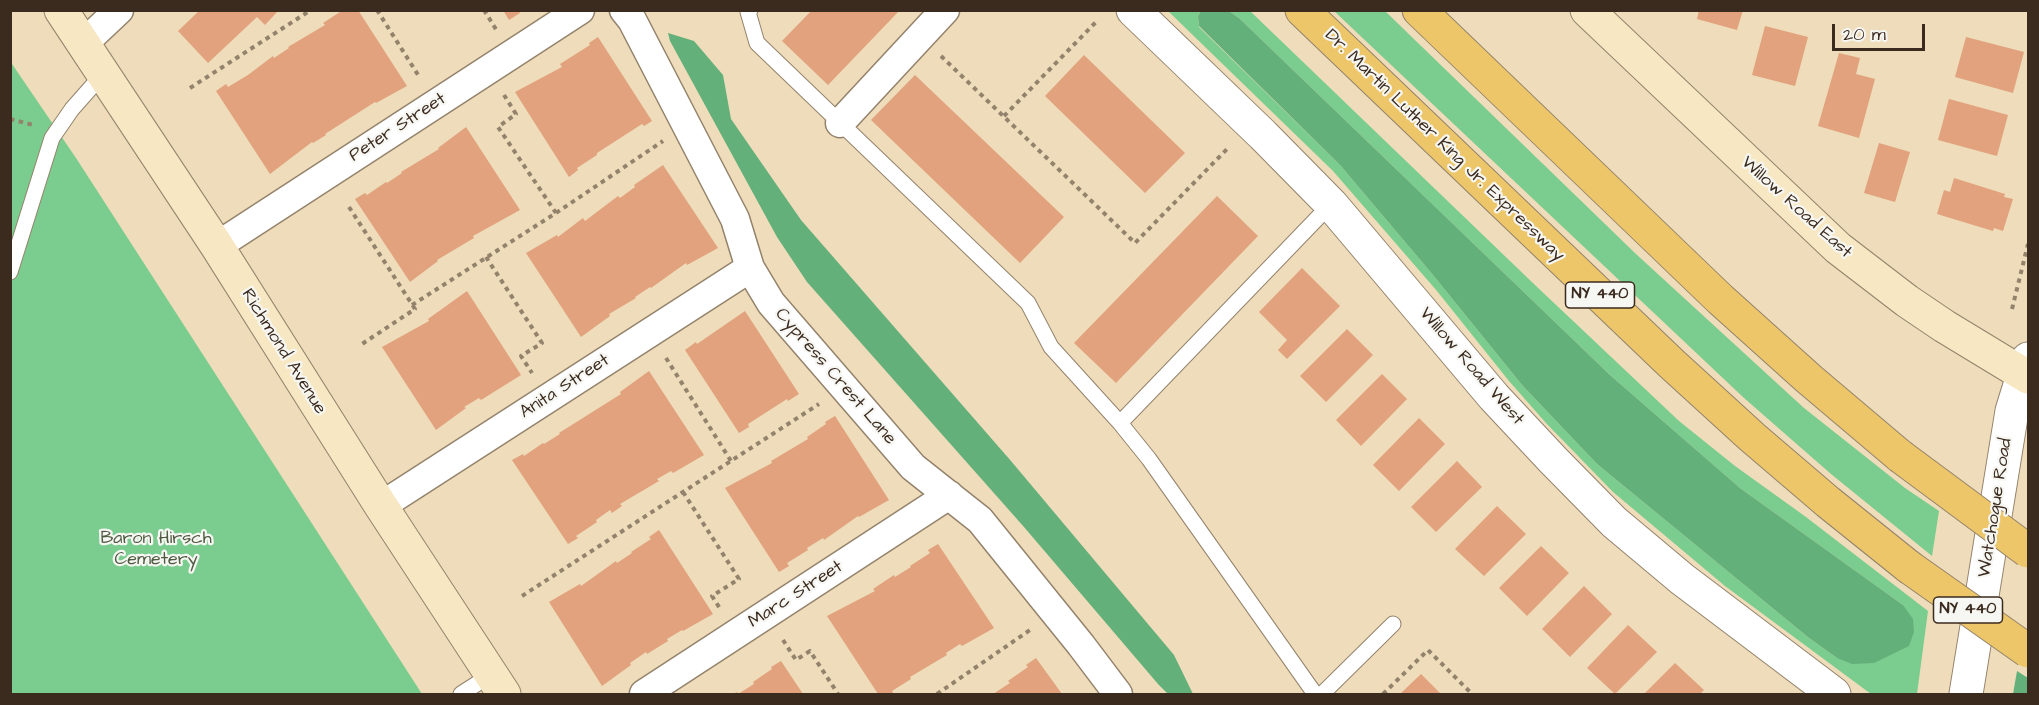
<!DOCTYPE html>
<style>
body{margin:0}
#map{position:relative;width:2039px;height:705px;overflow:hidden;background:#eedcba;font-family:"Architects Daughter",sans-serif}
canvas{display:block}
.frame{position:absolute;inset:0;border:12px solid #3b2a1e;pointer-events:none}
.scale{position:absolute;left:1832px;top:24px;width:93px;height:27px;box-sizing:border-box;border:3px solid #3b2a1e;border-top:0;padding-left:8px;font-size:18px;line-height:21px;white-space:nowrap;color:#3b2a1e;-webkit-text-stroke:4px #f6f6f2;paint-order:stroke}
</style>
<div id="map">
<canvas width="2039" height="705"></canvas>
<div class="frame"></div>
<div class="scale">20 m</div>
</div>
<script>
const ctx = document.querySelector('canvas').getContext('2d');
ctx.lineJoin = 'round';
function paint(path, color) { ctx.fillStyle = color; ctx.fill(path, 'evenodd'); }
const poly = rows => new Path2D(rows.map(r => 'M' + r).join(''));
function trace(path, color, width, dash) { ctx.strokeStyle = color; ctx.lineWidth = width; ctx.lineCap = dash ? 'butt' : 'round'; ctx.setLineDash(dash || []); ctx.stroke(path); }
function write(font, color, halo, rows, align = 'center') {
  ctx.font = font + ' "Architects Daughter",sans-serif'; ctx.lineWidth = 4.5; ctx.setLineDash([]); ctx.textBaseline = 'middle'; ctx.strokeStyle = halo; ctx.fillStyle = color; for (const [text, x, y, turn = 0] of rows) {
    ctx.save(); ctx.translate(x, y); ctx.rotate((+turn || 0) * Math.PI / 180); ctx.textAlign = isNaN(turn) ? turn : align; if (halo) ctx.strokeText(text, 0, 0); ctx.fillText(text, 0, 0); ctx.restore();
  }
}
paint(poly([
 [1168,11,1201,11,1198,16,1199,27,1340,165,1433,275,1522,385,1597,464,1809,638,1837,658,1903,605,1740,488,1610,375,1239,18,1229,11,1250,11,1536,286,1679,421,1735,466,1806,517,1928,611,1917,694,1871,694,1725,586,1613,492,1546,423,1509,381,1437,291,1333,171],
 [1334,11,1385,11,1636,254,1804,408,1905,488,1939,511,1932,556,1831,474,1744,398],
 [10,61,76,158,422,694,11,694]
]), '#7bcd8f');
paint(poly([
 [1229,11,1239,18,1610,375,1740,488,1903,605,1913,619,1914,632,1909,646,1874,663,1852,664,1837,658,1809,638,1597,464,1522,385,1433,275,1340,165,1199,26,1198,16,1201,11],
 [668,33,694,41,723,75,731,119,801,220,1011,461,1174,655,1193,694,1168,694,1158,684,1024,527,807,282,777,237,670,41],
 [2017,671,2028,678,2028,694,2013,694]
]), '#64b07a');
paint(poly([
 [200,10,279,10,265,25,257,17,208,63,178,31],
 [343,10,358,10,407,86,376,103,375,102,325,134,326,135,313,143,312,142,270,174,216,91,226,84,228,87,248,75,273,56,274,58,289,48,288,47,325,25,323,23],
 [503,10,518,10,520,13,509,20],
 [812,10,900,10,828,85,782,41],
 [1699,10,1743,10,1737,30,1697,19],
 [1765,26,1808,37,1795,86,1752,75],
 [598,37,652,121,644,126,642,124,597,153,597,155,577,168,578,170,569,177,515,92,562,67,560,64,590,45,589,43],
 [1966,37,2024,52,2013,93,1955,77],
 [1839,53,1860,58,1856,74,1875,79,1859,138,1818,126],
 [1084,55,1185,153,1145,193,1045,96],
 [915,75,1064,217,1020,263,871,120],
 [1949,99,2008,115,1997,156,1938,140],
 [466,127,520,210,473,236,474,238,437,260,438,261,410,282,355,199,365,193,367,195,386,182,387,183,402,173,401,172,439,149,438,148],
 [1879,143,1910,152,1895,202,1864,193],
 [663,165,718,248,687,265,686,263,651,288,650,287,635,297,636,298,609,314,610,316,581,337,526,253,557,235,558,237,583,218,585,221,618,196,620,198,635,187,634,185],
 [1954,178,2005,194,2004,197,2013,199,2003,231,1994,228,1993,231,1937,214,1944,190,1950,192],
 [1217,196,1258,236,1116,383,1074,343],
 [1302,268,1340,306,1287,359,1278,350,1287,340,1259,312],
 [467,291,521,375,481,400,479,398,464,407,466,408,436,430,382,347,429,321,428,319],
 [745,311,799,394,788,401,787,399,748,424,749,427,739,433,685,350,696,342,697,344],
 [1347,329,1373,355,1326,402,1300,376],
 [649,371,704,455,673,473,671,471,657,479,659,481,620,504,622,506,612,513,610,510,596,520,597,522,576,536,578,538,568,544,512,460,523,454,524,456,543,443,544,444,560,434,559,433,621,394,620,392],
 [1382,374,1407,399,1361,446,1336,420],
 [835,416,889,500,859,517,858,516,824,540,823,538,807,548,808,550,787,563,789,566,779,572,725,488,772,463,771,461,808,439,807,437,826,424,825,422],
 [1419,418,1445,444,1399,491,1373,465],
 [1457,461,1482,487,1436,532,1411,507],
 [1497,506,1526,534,1484,576,1455,549],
 [659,530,713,614,683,631,682,630,667,639,668,641,647,654,646,652,630,663,631,665,602,686,549,602,580,584,581,586,616,561,617,563,632,553,631,552,651,539,649,537],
 [938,544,994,628,962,646,960,644,946,653,947,655,910,677,911,679,892,691,893,693,890,694,878,694,827,616,875,591,873,589,894,575,895,577,911,567,910,566,930,553,928,550],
 [1541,546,1569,573,1527,616,1499,588],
 [1584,586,1612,614,1570,657,1542,629],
 [1628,625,1657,652,1615,694,1587,668],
 [1036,658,1062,694,993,694,1010,683,1008,681,1028,667,1026,665],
 [781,661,803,694,733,694,737,692,738,694,754,684,753,682,772,669,771,667],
 [1675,663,1704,690,1700,694,1644,694],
 [1421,674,1441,694,1400,694]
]), '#e1a27d');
const service = poly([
 [750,10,748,12,757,43,1028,303,1051,347,1120,423,1149,459,1315,694],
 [10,272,52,138,72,109,103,74],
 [1120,423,1331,204],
 [461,694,492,674],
 [1322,694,1393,624]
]);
const minor = poly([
 [624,10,632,20,735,219,750,268,771,303,913,467,980,520,1081,645,1118,694],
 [84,43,119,10],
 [840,123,945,10],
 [217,246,580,10],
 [381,506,750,268],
 [644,694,949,495]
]);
const tertiary = poly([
 [1133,10,1263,135,1331,204,1494,397,1553,460,1614,522,1682,579,1834,694],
 [1966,694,2012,411,2028,359]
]);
const secondary = poly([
 [61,10,217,246,381,506,504,694],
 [1587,10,1838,248,1907,301,1944,326,2028,377]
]);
const motorway = poly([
 [1302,10,1672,364,1752,437,1828,502,1909,567],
 [1419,10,1720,299,1809,379,1900,456]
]);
trace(service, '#94836c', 17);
trace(minor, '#94836c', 31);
trace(tertiary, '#94836c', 35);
trace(secondary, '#94836c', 35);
trace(motorway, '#94836c', 35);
trace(poly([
 [377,10,420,78],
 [484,10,497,31],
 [941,56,1135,243,1229,147],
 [190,88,311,10],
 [504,95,516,114,498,127,556,213],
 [1004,116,1098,20],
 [10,119,33,125],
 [349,207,415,309,359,346],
 [486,257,542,343,521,356,532,373],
 [412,305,556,213,663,141],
 [2012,309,2028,244],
 [666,358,731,461],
 [683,492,739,579,712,596,721,610],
 [522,596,819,404],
 [783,640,796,660,810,651,838,694],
 [937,694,1030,630],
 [1383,694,1428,650,1472,694]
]), '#94836c', 4, [4.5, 4.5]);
trace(service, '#fff', 15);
trace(minor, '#fff', 28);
trace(tertiary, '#fff', 33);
trace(secondary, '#f7e8c3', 33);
trace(motorway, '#ecc669', 33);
const motorwayBridge = poly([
 [1900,456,2028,551],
 [1909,567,2028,651]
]);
trace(motorwayBridge, '#94836c', 35, []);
trace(motorwayBridge, '#ecc669', 33);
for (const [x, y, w] of [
 [1600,295,69],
 [1968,610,69]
]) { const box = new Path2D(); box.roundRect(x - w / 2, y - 13, w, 26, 4.5); ctx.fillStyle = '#f6f6f2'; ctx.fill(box); trace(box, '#3b2a1e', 1.5); }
write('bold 16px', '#3b2a1e', null, [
 ["NY 440",1600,295],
 ["NY 440",1968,610]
]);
write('18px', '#3b2a1e', '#f6f6f2', [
 ["Peter Street",398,128,-33],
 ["Dr. Martin Luther King Jr. Expressway",1444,146,44],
 ["Willow Road East",1796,208,42],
 ["Richmond Avenue",283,352,58],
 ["Willow Road West",1471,367,49],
 ["Cypress Crest Lane",835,377,49],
 ["Anita Street",565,387,-33],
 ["Watchogue Road",1996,508,-81],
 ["Marc Street",796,595,-33]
]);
write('18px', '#4e5b40', '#f6f6f2', [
 ["Baron Hirsch",156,539],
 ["Cemetery",156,560]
]);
</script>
